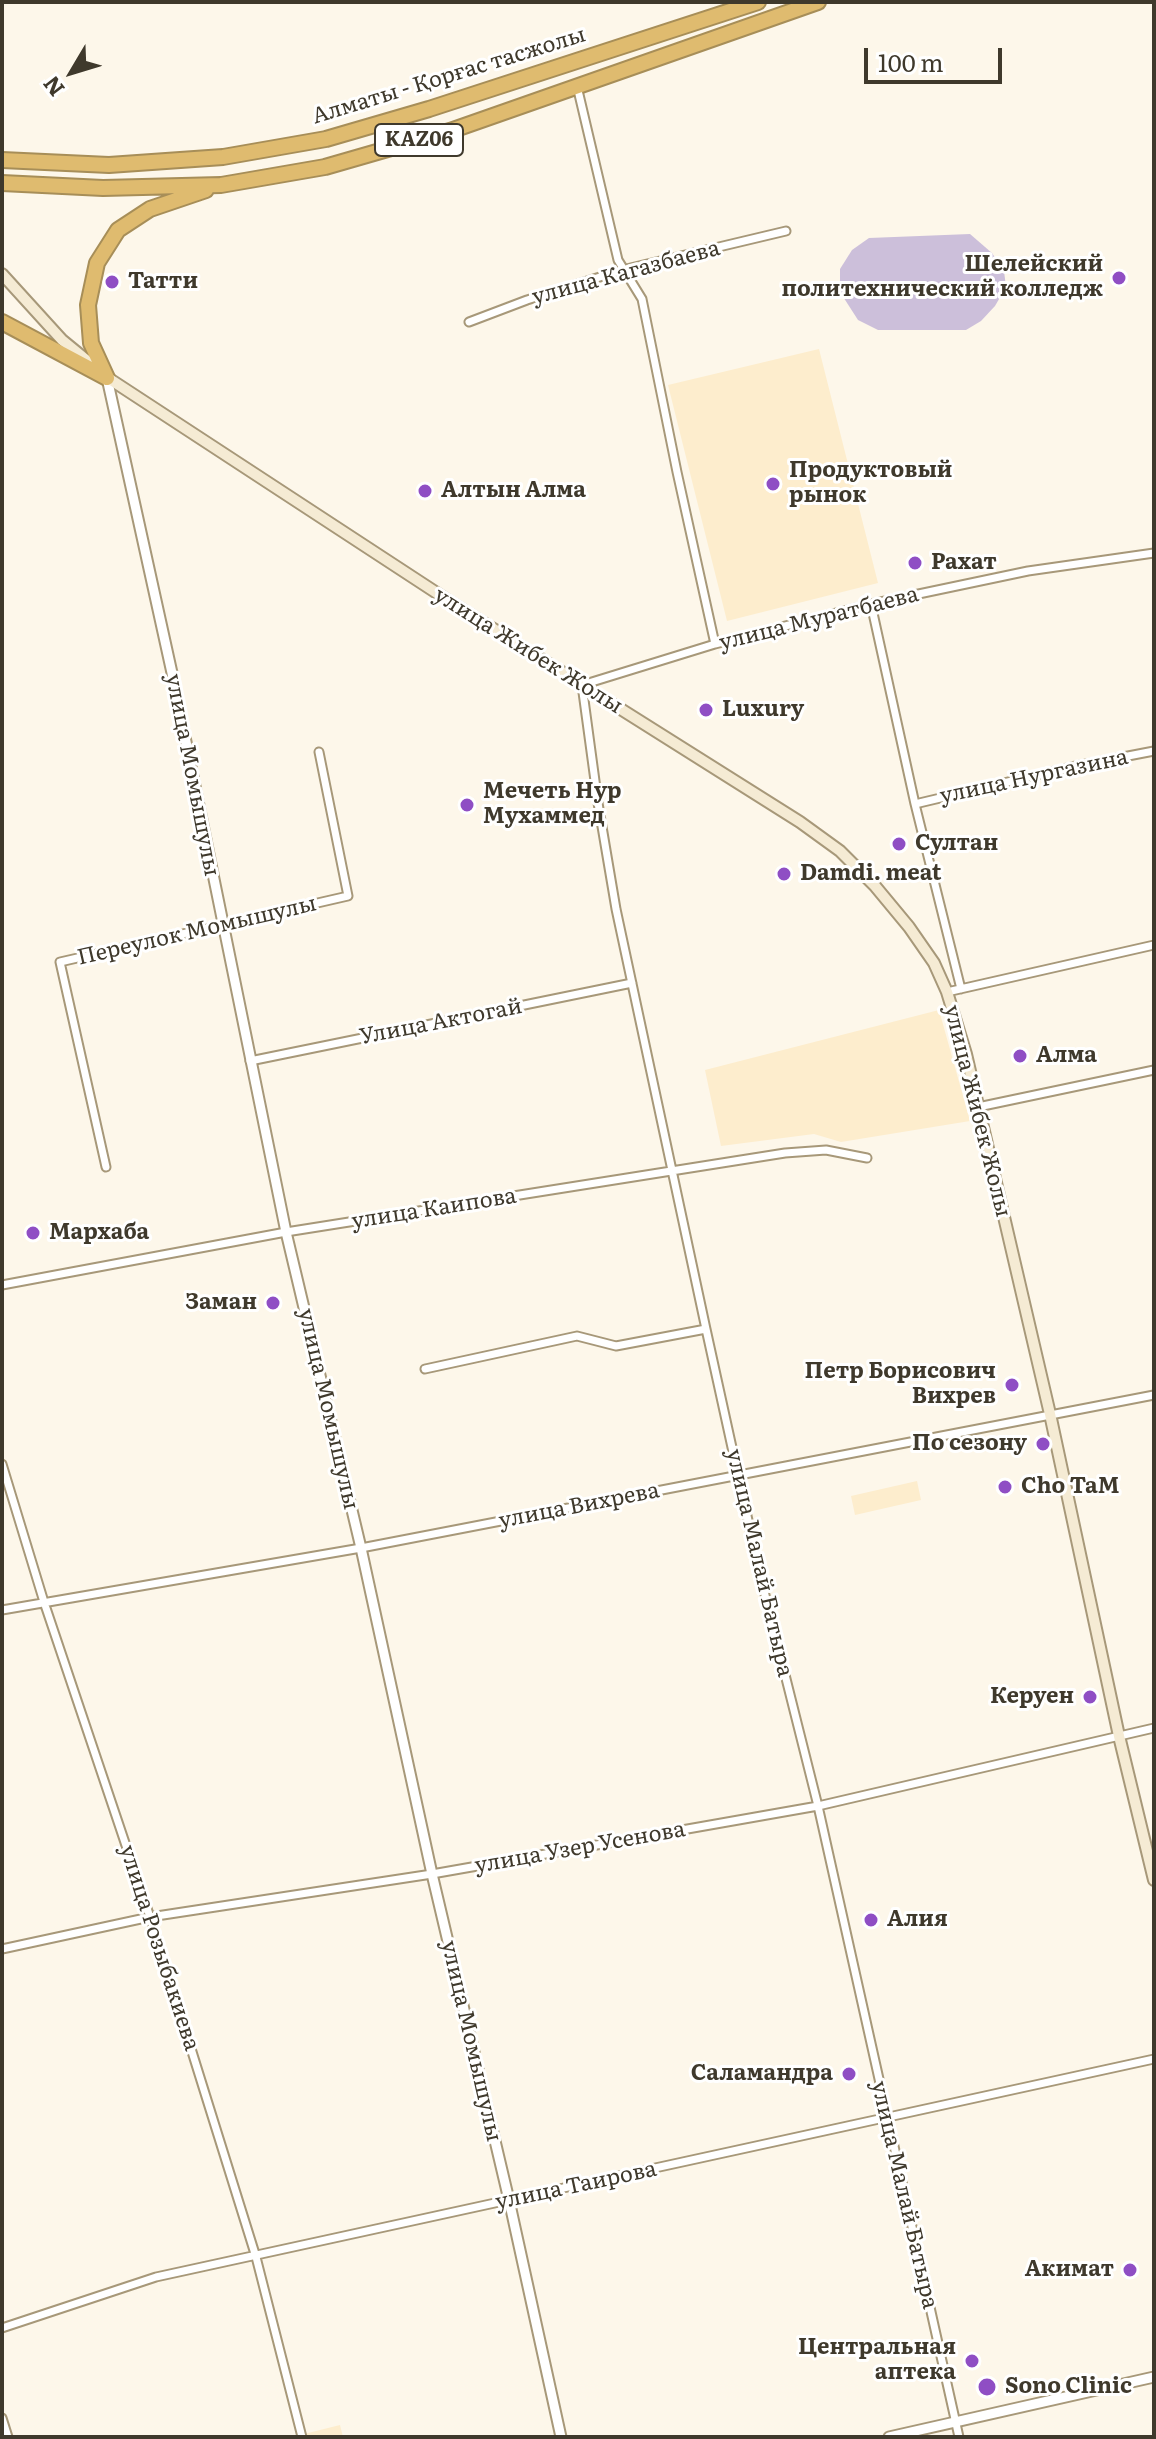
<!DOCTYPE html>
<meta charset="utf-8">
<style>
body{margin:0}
#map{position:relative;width:1156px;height:2439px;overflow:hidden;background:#fdf7ea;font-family:Literata,serif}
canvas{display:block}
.frame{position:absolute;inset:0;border:4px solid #3f392c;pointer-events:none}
.north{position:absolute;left:32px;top:32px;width:80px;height:80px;-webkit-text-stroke:6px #fff;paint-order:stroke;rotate:232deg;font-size:22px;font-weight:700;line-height:32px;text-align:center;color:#3f392c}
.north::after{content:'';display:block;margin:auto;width:28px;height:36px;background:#3f392c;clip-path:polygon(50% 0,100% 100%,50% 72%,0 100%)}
.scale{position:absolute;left:864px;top:48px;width:138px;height:36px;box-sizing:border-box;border:4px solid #3f392c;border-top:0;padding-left:10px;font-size:24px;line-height:28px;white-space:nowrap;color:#3f392c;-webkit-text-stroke:6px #fff;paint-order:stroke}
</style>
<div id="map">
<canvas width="1156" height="2439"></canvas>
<div class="frame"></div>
<div class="north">N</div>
<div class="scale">100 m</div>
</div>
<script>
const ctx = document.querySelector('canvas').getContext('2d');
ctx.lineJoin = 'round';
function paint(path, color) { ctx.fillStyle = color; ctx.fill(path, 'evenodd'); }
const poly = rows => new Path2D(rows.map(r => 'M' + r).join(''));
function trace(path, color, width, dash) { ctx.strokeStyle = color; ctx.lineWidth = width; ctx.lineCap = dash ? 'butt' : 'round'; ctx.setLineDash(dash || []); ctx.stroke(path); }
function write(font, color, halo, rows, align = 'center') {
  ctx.font = font + ' Literata,serif'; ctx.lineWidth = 6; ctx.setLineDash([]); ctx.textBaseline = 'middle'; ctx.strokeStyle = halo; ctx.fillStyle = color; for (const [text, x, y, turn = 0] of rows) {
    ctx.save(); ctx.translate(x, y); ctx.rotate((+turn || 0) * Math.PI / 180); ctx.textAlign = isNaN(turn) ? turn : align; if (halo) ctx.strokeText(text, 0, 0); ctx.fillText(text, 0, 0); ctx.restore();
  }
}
paint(poly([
 [819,349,878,583,727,621,668,385],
 [939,1010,970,1121,841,1142,814,1134,721,1146,705,1070],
 [917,1481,921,1500,855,1515,851,1496],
 [340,2425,343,2437,292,2437]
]), '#fdedcd');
paint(poly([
 [970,234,992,253,1004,271,1006,287,995,306,981,321,966,330,878,330,858,320,840,292,840,269,852,250,869,238]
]), '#ccbfda');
const minor = poly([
 [577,86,618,260,642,299,677,472,715,644],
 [469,322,527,300,622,270,786,231],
 [871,604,915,804,961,989],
 [915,804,1071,767,1154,751],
 [947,992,1154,945],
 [250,1061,632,983],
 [978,1107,1154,1070],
 [106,1167,60,962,348,896,319,752],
 [2,1285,286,1232,785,1153,826,1150,867,1158],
 [425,1369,577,1336,616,1346,706,1329],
 [2,1464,44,1602,150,1917,256,2257,302,2437],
 [2,1610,361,1548,1154,1395],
 [2,1949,150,1917,432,1874,818,1806,1154,1728],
 [2,2328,156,2277,1154,2059],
 [2,2418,8,2437],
 [959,2437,818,1806,760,1575,706,1329,616,909,598,803,582,685,715,644,871,604,1028,571,1154,553]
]);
const tertiary = poly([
 [107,378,172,673,286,1232,361,1548,432,1874,509,2200,561,2437],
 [889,2437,1154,2377]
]);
const secondary = poly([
 [2,274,62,340,90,363],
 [102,374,446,599,800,822,840,851,875,886,909,927,934,963,947,992,966,1054,1050,1414,1119,1736,1154,1880]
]);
const motorway = poly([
 [2,160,109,165,223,157,326,139,429,109,758,2],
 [2,183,103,188,221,185,325,167,450,131,818,2],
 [2,322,107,378],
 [107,378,91,343,88,305,97,263,118,230,150,209,206,190]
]);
trace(minor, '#a79879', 11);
trace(tertiary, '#a79879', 13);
trace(secondary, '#a79879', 14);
trace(motorway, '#a78e58', 18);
trace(minor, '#fff', 7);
trace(tertiary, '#fff', 9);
trace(secondary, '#f5ebd4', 10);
trace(motorway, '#dfbb6f', 14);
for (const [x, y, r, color] of [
 [1119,278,8,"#8f4ec4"],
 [112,282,8,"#8f4ec4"],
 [773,484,8,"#8f4ec4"],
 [425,491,8,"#8f4ec4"],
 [915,563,8,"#8f4ec4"],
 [706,710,8,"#8f4ec4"],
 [467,805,8,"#8f4ec4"],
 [899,844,8,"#8f4ec4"],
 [784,874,8,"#8f4ec4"],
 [1020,1056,8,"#8f4ec4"],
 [33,1233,8,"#8f4ec4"],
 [273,1303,8,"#8f4ec4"],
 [1012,1385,8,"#8f4ec4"],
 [1043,1444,8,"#8f4ec4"],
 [1005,1487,8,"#8f4ec4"],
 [1090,1697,8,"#8f4ec4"],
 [871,1920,8,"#8f4ec4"],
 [849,2074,8,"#8f4ec4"],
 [1130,2270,8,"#8f4ec4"],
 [972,2361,8,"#8f4ec4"],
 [987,2387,10,"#8f4ec4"]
]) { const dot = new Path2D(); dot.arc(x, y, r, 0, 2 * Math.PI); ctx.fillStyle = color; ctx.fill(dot); trace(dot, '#fff', 3); }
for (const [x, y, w] of [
 [419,140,88]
]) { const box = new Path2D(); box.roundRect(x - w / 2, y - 16, w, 32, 6); ctx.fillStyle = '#fff'; ctx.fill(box); trace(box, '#3f392c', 2); }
write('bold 20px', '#3f392c', null, [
 ["KAZ06",419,140]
]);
write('22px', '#3f392c', '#fff', [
 ["Алматы - Қорғас тасжолы",449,76,-17],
 ["улица Кагазбаева",626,273,-15],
 ["улица Муратбаева",819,619,-14],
 ["улица Жибек Жолы",528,651,32],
 ["улица Момышулы",192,775,79],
 ["улица Нургазина",1034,777,-12],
 ["Переулок Момышулы",197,931,-13],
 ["Улица Актогай",441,1022,-11],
 ["улица Жибек Жолы",977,1111,76],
 ["улица Каипова",434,1209,-9],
 ["улица Момышулы",328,1409,77],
 ["улица Вихрева",579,1506,-11],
 ["улица Малай Батыра",759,1563,77],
 ["улица Узер Усенова",580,1848,-10],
 ["улица Розыбакиева",159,1948,72],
 ["улица Момышулы",471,2041,77],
 ["улица Таирова",576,2186,-12],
 ["улица Малай Батыра",904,2195,77]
]);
write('bold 22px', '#3f392c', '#fff', [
 ["Шелейский",1103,265,"right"],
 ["политехнический колледж",1103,290,"right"],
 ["Татти",128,282],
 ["Продуктовый",789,471],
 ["рынок",789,496],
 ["Алтын Алма",441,491],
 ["Рахат",931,563],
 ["Luxury",722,710],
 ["Мечеть Нур",483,792],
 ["Мухаммед",483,817],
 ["Султан",915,844],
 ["Damdi. meat",800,874],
 ["Алма",1036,1056],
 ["Мархаба",49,1233],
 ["Заман",257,1303,"right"],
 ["Петр Борисович",996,1372,"right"],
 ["Вихрев",996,1397,"right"],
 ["По сезону",1027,1444,"right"],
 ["Cho TaM",1021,1487],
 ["Керуен",1074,1697,"right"],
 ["Алия",887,1920],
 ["Саламандра",833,2074,"right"],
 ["Акимат",1114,2270,"right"],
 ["Центральная",956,2348,"right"],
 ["аптека",956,2373,"right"],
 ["Sono Clinic",1005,2387]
], 'left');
</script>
